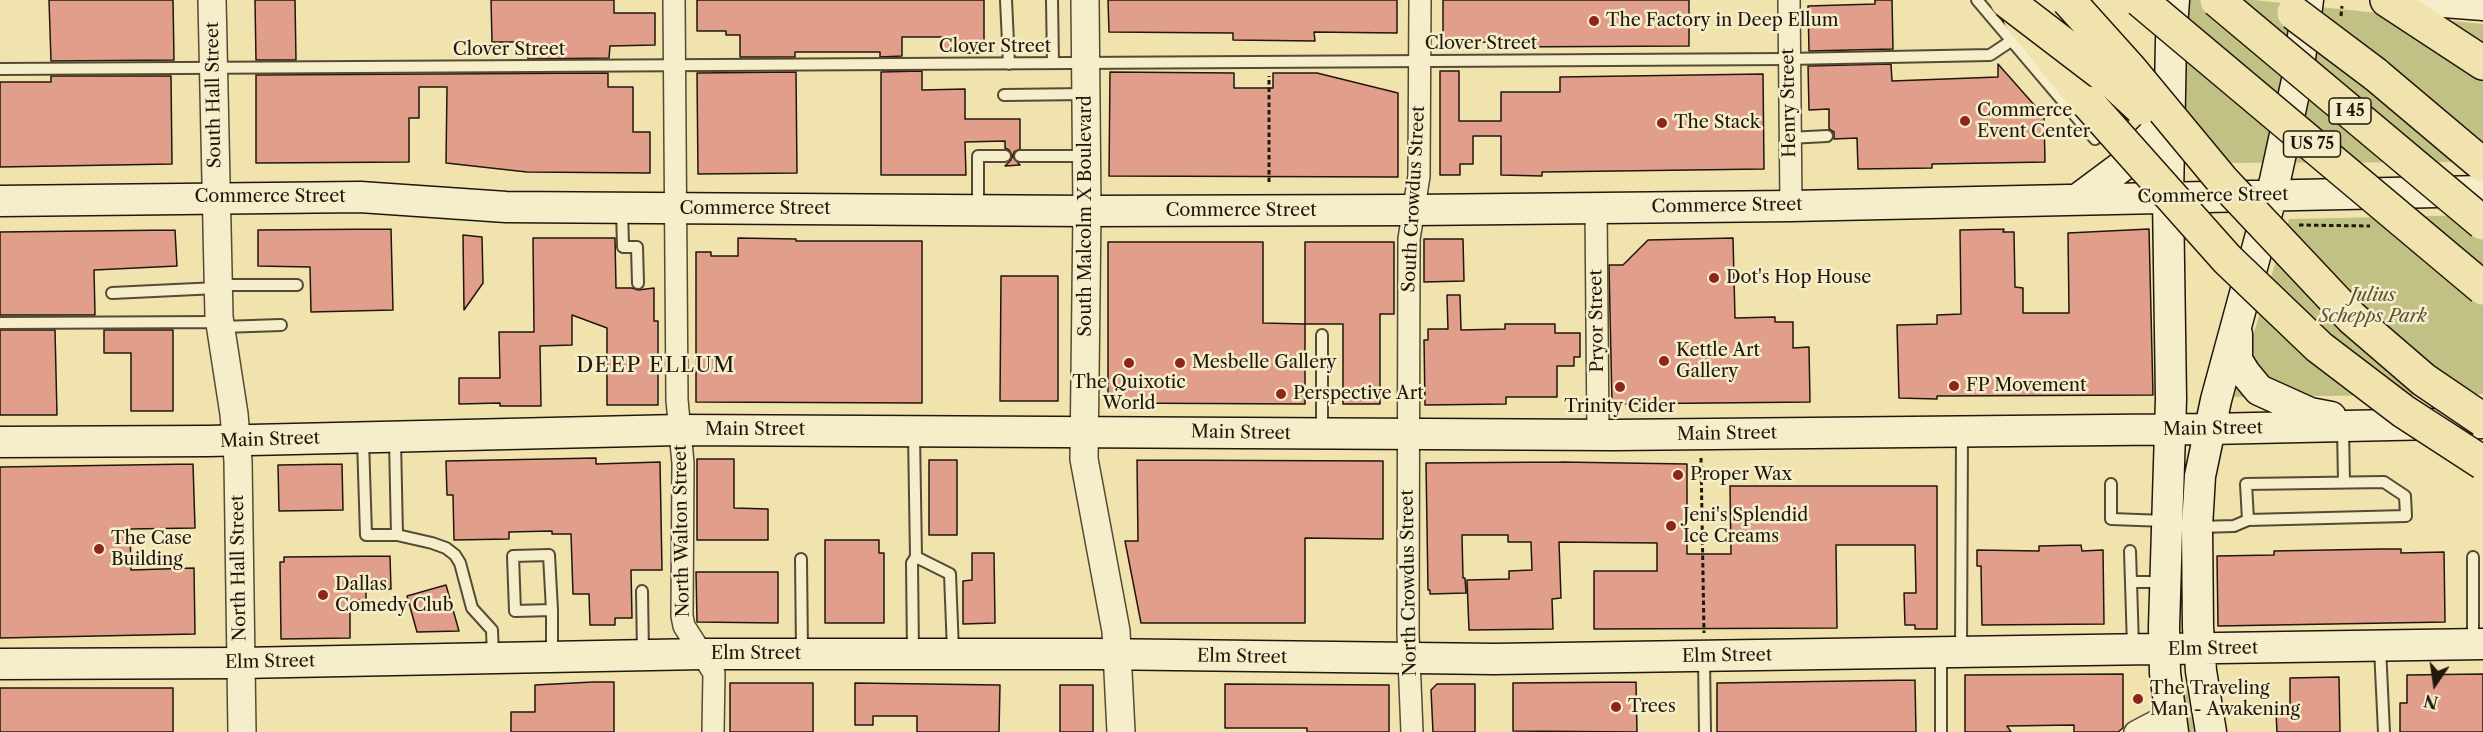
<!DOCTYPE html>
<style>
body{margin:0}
#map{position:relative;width:2483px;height:732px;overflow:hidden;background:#f1e3ae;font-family:"Libre Caslon Text",serif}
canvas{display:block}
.north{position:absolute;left:2405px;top:654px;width:60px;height:60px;-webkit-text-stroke:4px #f6edca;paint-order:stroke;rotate:193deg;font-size:16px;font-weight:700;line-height:24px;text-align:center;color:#21170c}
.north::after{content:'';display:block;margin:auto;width:21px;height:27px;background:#21170c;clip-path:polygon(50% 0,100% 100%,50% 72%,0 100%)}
</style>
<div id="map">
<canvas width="2483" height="732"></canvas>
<div class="north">N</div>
</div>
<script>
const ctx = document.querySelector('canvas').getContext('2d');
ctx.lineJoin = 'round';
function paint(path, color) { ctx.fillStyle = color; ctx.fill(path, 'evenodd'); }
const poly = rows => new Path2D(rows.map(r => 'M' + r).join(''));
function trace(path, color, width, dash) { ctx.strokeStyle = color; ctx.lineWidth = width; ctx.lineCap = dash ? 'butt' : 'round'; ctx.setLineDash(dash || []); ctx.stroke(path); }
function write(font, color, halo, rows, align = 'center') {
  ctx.font = font + ' "Libre Caslon Text",serif'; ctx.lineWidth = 5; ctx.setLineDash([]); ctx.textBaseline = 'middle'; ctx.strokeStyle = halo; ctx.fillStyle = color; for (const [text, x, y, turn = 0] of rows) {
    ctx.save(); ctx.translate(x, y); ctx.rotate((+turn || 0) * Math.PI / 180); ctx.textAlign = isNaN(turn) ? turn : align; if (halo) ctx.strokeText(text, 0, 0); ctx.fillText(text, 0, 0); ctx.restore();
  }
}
paint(poly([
 [2186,0,2253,0,2483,24,2483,162,2186,163],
 [2483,215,2483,394,2234,397,2289,219],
 [2183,688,2187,690,2194,732,2183,732,2180,689]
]), '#c1c185');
const building = poly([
 [49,0,173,0,174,60,51,61,49,0],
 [255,0,295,0,296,60,256,60,255,0],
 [491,0,614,0,614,13,655,13,655,45,610,46,609,58,528,59,528,42,492,42,491,0],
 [697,0,984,0,984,53,944,53,944,37,902,37,902,56,880,57,880,52,795,52,795,57,740,57,740,35,726,35,726,31,697,31,697,0],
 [1108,0,1397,0,1397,33,1314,32,1315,41,1233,40,1233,33,1109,32,1108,0],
 [1443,0,1689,0,1689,46,1499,47,1499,42,1443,43,1443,0],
 [1875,0,1892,0,1893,49,1809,51,1808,6,1875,4,1875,0],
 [1891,64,1892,81,1998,77,1998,64,2044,116,2045,162,1932,164,1932,168,1858,169,1857,138,1834,139,1834,132,1829,129,1829,109,1809,110,1808,66,1891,64],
 [922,71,922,90,965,89,965,119,1020,119,1020,149,1014,152,1013,157,1020,165,1005,166,1011,160,1012,155,1009,150,1005,148,1005,141,965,142,966,175,881,175,881,72,922,71],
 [1440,71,1459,71,1459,121,1501,121,1501,92,1560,92,1560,77,1763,74,1764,169,1542,172,1542,176,1501,175,1501,136,1473,136,1473,164,1460,164,1460,175,1440,175,1440,71],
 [796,72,797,173,698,174,697,73,796,72],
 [1110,72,1234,73,1234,88,1273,88,1273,73,1317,73,1398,93,1398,177,1109,176,1110,72],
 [608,73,608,87,633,87,633,132,650,132,650,173,527,172,446,163,447,87,419,87,419,118,409,118,409,162,256,163,256,75,608,73],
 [51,76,171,76,172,164,0,167,0,82,51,82,51,76],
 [391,229,393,310,311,312,310,267,258,266,258,230,391,229],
 [2004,229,2003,232,2014,232,2015,287,2023,288,2023,313,2069,313,2068,233,2149,229,2153,395,1937,396,1937,399,1899,398,1897,325,1937,324,1937,315,1961,314,1960,230,2004,229],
 [175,230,177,266,94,270,95,315,0,315,0,232,175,230],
 [463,235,482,237,483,283,464,310,463,235],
 [533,238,615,238,616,288,632,288,638,290,654,288,654,321,658,321,658,405,607,405,607,328,572,315,572,345,540,346,541,406,500,406,500,403,459,404,459,378,500,378,499,332,534,332,533,238],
 [738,238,796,239,796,241,922,241,922,403,696,402,696,252,711,252,711,256,738,256,738,238],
 [1733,238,1735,318,1775,317,1775,322,1793,322,1793,348,1809,347,1810,402,1612,404,1609,265,1623,265,1648,240,1733,238],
 [1424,239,1463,239,1464,281,1424,282,1424,239],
 [1108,242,1263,242,1263,323,1305,324,1305,404,1108,403,1108,242],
 [1305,242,1394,242,1394,314,1380,314,1380,404,1343,404,1343,324,1305,324,1305,242],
 [1001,276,1058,276,1058,401,1000,401,1001,276],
 [1447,295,1460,295,1461,330,1505,329,1505,324,1555,324,1555,333,1580,333,1580,357,1574,357,1574,366,1557,366,1557,397,1506,397,1506,404,1425,405,1424,340,1428,340,1428,329,1448,329,1447,295],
 [0,330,55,330,57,415,0,415,0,330],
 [104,330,173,330,173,411,131,411,131,353,104,353,104,330],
 [596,458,596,464,660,462,662,570,631,570,632,618,615,618,615,625,590,625,589,594,573,594,571,534,552,534,552,531,509,532,509,539,454,540,453,495,447,495,446,461,596,458],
 [697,459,734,459,734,508,768,509,768,540,697,540,697,459],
 [929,460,957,460,957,535,929,535,929,460],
 [1137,460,1383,461,1383,539,1305,538,1305,623,1141,623,1125,541,1138,541,1137,460],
 [1561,462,1687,464,1687,554,1731,554,1730,486,1937,486,1937,629,1915,629,1915,625,1905,625,1904,593,1916,593,1915,545,1836,545,1837,628,1594,629,1594,571,1657,571,1657,543,1559,542,1561,598,1552,599,1553,629,1469,630,1467,580,1509,579,1509,571,1532,570,1531,542,1508,542,1508,535,1462,535,1463,578,1465,578,1466,593,1430,594,1430,590,1428,590,1426,463,1561,462],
 [193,464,195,528,130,529,131,570,194,568,195,634,0,638,0,467,193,464],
 [342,464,343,510,279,511,278,465,342,464],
 [825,540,879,540,879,553,884,553,884,623,825,623,825,540],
 [2081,545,2082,551,2103,550,2104,624,1982,625,1981,566,1977,566,1977,550,2039,551,2039,546,2081,545],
 [2382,549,2401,549,2401,553,2444,552,2445,622,2218,626,2217,556,2274,555,2274,551,2382,549],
 [972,553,994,553,995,623,963,624,963,581,972,580,972,553],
 [390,556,391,589,366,590,366,600,350,600,350,638,281,639,280,562,284,562,284,557,390,556],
 [696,572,778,572,778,623,697,622,696,572],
 [446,585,459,631,417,632,407,596,446,585],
 [2123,674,2123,728,2118,732,2074,732,2074,725,2007,726,2011,732,1965,732,1965,675,2123,674],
 [2483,674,2483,732,2400,732,2400,703,2407,703,2407,675,2483,674],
 [2339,677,2340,732,2277,732,2276,712,2290,711,2290,678,2339,677],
 [1915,680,1916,732,1717,732,1717,683,1915,680],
 [593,682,614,682,614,732,511,732,511,712,535,712,535,685,593,682],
 [1636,682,1637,732,1513,731,1513,683,1636,682],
 [730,683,813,683,813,732,730,732,730,683],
 [855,683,1000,685,999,732,917,732,917,716,873,716,873,725,855,725,855,683],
 [1225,684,1389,685,1389,732,1307,732,1307,728,1225,728,1225,684],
 [1437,684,1475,684,1475,732,1433,732,1431,690,1437,684],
 [1060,685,1093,685,1093,732,1060,732,1060,685],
 [0,688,173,688,173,732,0,732,0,688]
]);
paint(building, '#e19f8b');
trace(building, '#21170c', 1.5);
const service = poly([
 [1006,0,1009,64],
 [1052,0,1053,63],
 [1977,0,2095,139,2106,131],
 [0,69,1788,59,1990,55,2011,41],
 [1004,95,1086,94],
 [1789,138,1827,136],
 [1020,156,1086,156],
 [622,208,623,247,637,247,638,283],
 [978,210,978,156,1005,156],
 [219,285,297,285],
 [112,293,217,288],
 [0,323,220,322],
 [222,327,281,325],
 [1322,335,1322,430],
 [2343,429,2344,482],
 [914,434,916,557],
 [363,440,366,535,397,535,395,440],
 [2111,484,2111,519,2166,521],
 [2200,527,2234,526,2248,520,2406,516,2405,496,2384,482,2246,484,2248,520],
 [397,535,432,543,446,548,455,555,460,563,472,608,492,630,493,656],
 [2130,551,2133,646],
 [2473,557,2473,644],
 [801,559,802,652],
 [2131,582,2165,582],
 [642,591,643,653],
 [552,610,515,611,513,556,549,555,552,610,552,654],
 [2380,648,2384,732],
 [1961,650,1962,435],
 [913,653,912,563,916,557,950,574,953,651],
 [1941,655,1941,732],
 [1704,657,1705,732]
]);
const minor = poly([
 [674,0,677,400,683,463,682,616,684,626,714,673,713,732],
 [1789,0,1791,206],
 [1596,208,1598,435],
 [1412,732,1408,634,1409,239,1419,176,1420,0],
 [2135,732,2154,722,2170,719]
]);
const tertiary = poly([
 [212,0,219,317,234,414,238,461,242,732],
 [1085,0,1087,211,1084,459,1116,631,1121,732]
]);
const secondary = poly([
 [2418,0,2483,5],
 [2078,199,2121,167,2169,118],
 [0,201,360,197,506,207,1087,211,1414,210,1791,206,2483,191],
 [2237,334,2237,360,2245,373,2259,390,2310,413,2331,417],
 [0,442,208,441,679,430,1613,435,2209,429,2483,423],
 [0,664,240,663,702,654,1095,654,1494,659,2483,644],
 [2173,732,2165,673,2164,627,2171,399,2168,197,2171,40,2174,0],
 [2211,732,2201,671,2198,627,2197,527,2200,476,2216,400,2272,194,2297,80,2308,0]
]);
const motorway = poly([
 [2387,0,2483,63],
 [2020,18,2088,103],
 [2375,74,2483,165]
]);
trace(service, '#554a34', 14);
trace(minor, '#554a34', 24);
trace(tertiary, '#554a34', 30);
trace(secondary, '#21170c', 33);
trace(motorway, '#21170c', 36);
trace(poly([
 [2341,16,2342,6],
 [1269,182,1269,76],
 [2299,225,2370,226],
 [1701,458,1704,633]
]), '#21170c', 3, [4.5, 3]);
trace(service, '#f6edca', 10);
trace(minor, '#f6edca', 21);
trace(tertiary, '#f6edca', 27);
trace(secondary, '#f6edca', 30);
trace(motorway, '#f1e3ae', 33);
const motorwayBridge = poly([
 [2068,0,2130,69,2222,180,2352,318,2424,380,2483,420],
 [2140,0,2483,288],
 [2217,0,2483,223],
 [2007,1,2113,82,2141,108],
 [2294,13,2375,74],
 [2088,103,2227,259,2319,347,2403,411,2483,463]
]);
trace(motorwayBridge, '#21170c', 36, []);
trace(motorwayBridge, '#f1e3ae', 33);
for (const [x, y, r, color] of [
 [1594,21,6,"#8f2418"],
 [1965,121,6,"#8f2418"],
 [1662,123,6,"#8f2418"],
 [1714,278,6,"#8f2418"],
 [1664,361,6,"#8f2418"],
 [1129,363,6,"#8f2418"],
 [1180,363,6,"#8f2418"],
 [1954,386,6,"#8f2418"],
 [1620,387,6,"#8f2418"],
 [1281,394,6,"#8f2418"],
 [1678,475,6,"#8f2418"],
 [1671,526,6,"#8f2418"],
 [99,549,6,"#8f2418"],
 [323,595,6,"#8f2418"],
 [2138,699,6,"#8f2418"],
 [1616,707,6,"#8f2418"]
]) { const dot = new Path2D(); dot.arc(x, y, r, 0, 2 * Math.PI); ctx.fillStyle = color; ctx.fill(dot); trace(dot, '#f6edca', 2); }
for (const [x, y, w] of [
 [2350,111,42],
 [2312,144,57]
]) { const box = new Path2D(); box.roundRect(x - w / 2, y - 13, w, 26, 4.5); ctx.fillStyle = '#f6edca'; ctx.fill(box); trace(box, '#21170c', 1.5); }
write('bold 16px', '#21170c', null, [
 ["I 45",2350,111],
 ["US 75",2312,144]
]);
write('18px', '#21170c', '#f6edca', [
 ["The Factory in Deep Ellum",1606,21],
 ["Commerce",1977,111],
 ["Event Center",1977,132],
 ["The Stack",1674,123],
 ["Dot's Hop House",1726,278],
 ["Kettle Art",1676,351],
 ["Gallery",1676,372],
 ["Mesbelle Gallery",1192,363],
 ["The Quixotic",1129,383,"center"],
 ["World",1129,404,"center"],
 ["FP Movement",1966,386],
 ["Perspective Art",1293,394],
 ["Trinity Cider",1620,407,"center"],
 ["Proper Wax",1690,475],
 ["Jeni's Splendid",1683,516],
 ["Ice Creams",1683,537],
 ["The Case",111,539],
 ["Building",111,560],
 ["Dallas",335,585],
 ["Comedy Club",335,606],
 ["The Traveling",2150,689],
 ["Man - Awakening",2150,710],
 ["Trees",1628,707]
], 'left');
write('18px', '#21170c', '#f6edca', [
 ["Clover Street",1481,44],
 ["Clover Street",995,47],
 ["Clover Street",509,50],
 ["South Hall Street",214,95,-91],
 ["Henry Street",1789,103,-91],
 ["Commerce Street",2213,196,-1],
 ["Commerce Street",270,197],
 ["South Crowdus Street",1414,199,-87],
 ["Commerce Street",1727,206,-1],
 ["Commerce Street",755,209],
 ["Commerce Street",1241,211],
 ["South Malcolm X Boulevard",1086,216,-90],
 ["Pryor Street",1597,321,-91],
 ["Main Street",2213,429,-1],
 ["Main Street",755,430],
 ["Main Street",1241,433,1],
 ["Main Street",1727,434,-1],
 ["Main Street",270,440,-2],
 ["North Walton Street",682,531,-91],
 ["North Hall Street",239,568,-91],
 ["North Crowdus Street",1409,583,-91],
 ["Elm Street",2213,649,-1],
 ["Elm Street",756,654],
 ["Elm Street",1727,656,-1],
 ["Elm Street",1242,657,1],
 ["Elm Street",270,662,-1]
]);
write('italic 18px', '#595236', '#f6edca', [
 ["Julius",2373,296],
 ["Schepps Park",2373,317]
]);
ctx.letterSpacing = '1.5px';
write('21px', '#21170c', '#f6edca', [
 ["DEEP ELLUM",656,366]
]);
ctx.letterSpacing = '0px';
</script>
